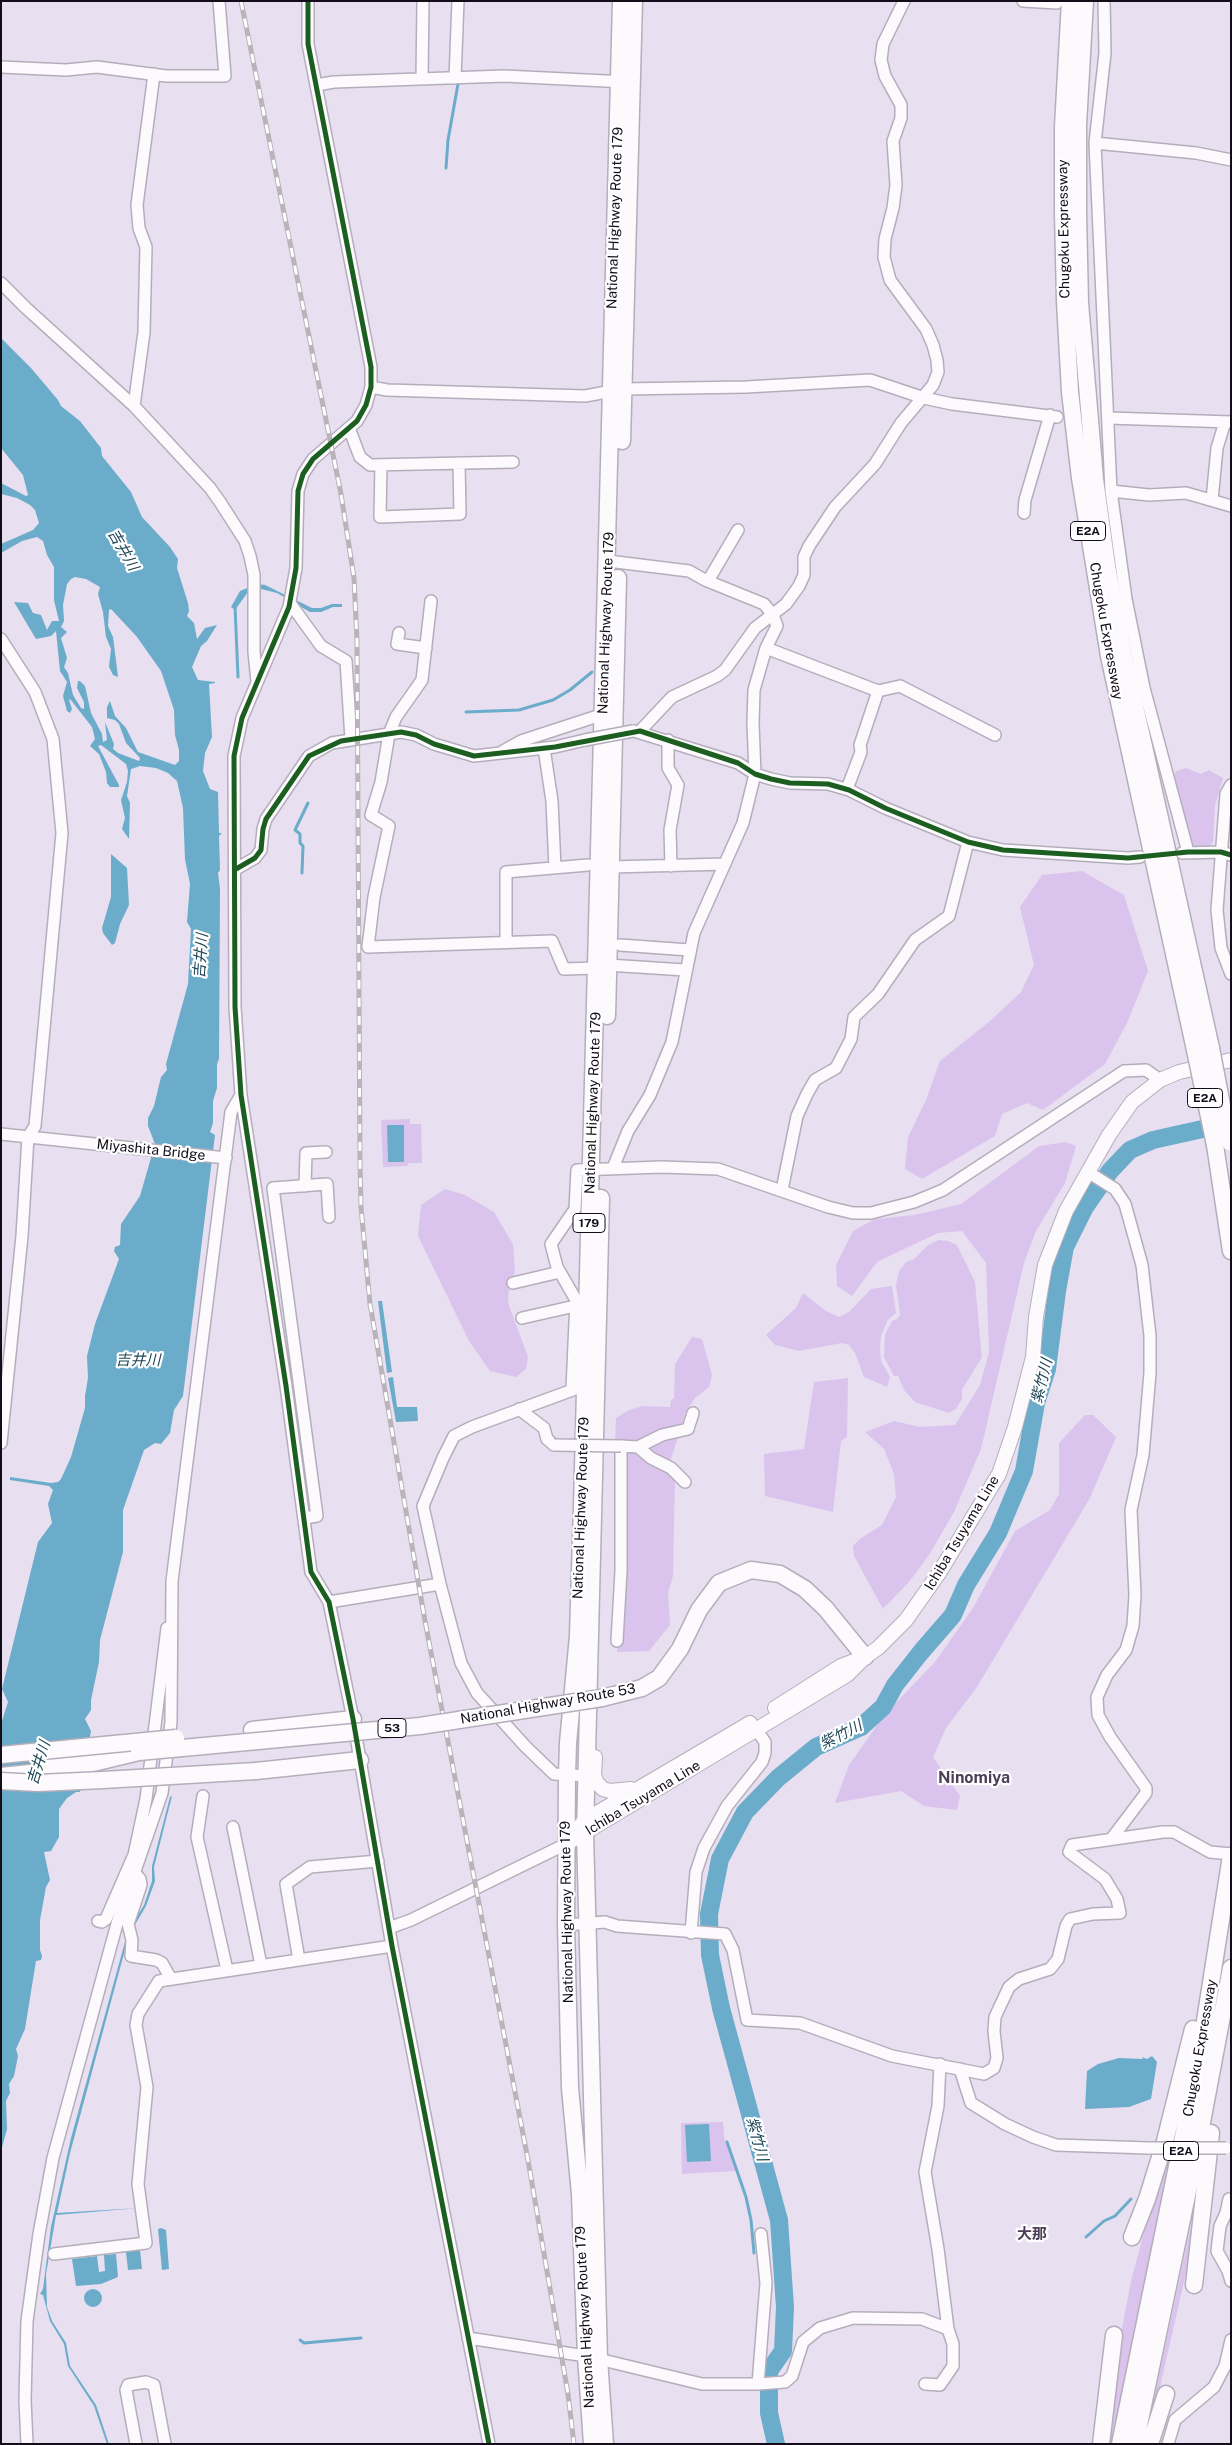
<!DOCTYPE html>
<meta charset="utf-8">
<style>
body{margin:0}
#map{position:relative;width:1232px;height:2445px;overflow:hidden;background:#e8dff1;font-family:"Public Sans",sans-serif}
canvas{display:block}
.frame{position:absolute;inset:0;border:2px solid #130d19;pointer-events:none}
</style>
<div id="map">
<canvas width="1232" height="2445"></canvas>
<div class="frame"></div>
</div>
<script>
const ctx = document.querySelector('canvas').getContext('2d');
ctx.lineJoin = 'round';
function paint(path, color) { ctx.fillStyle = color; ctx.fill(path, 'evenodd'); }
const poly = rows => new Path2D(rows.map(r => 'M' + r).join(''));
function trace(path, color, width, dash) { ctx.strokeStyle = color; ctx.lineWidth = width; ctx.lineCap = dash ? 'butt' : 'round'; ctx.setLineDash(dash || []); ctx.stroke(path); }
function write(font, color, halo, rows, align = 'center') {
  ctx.font = font + ' "Public Sans","Noto Sans JP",sans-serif'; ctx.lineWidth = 4.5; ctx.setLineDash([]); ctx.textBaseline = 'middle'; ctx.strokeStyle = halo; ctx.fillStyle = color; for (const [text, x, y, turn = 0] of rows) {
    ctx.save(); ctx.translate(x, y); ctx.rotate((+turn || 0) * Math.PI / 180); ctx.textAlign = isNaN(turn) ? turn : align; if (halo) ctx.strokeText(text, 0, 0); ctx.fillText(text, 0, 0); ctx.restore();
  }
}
paint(poly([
 [1186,768,1201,774,1209,770,1223,778,1215,805,1213,842,1209,846,1195,848,1191,845,1174,777,1176,771],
 [1082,871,1124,895,1148,971,1127,1023,1105,1064,1043,1110,1027,1103,1002,1114,995,1136,922,1179,905,1169,908,1137,926,1100,940,1061,990,1021,1021,992,1034,965,1020,907,1042,875],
 [410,1119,410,1124,421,1124,422,1163,408,1163,408,1166,383,1167,381,1120],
 [1066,1142,1076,1146,1065,1183,1036,1231,1024,1263,981,1449,954,1512,929,1555,909,1582,883,1609,854,1556,853,1546,861,1538,882,1525,896,1497,894,1474,884,1449,865,1432,894,1421,920,1427,955,1425,980,1385,989,1352,986,1263,962,1231,938,1233,877,1262,852,1296,837,1286,836,1265,853,1231,875,1219,915,1215,961,1204,1039,1146],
 [445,1189,465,1195,494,1212,513,1244,515,1271,509,1287,508,1303,528,1357,526,1369,516,1377,490,1371,469,1341,418,1236,421,1205],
 [939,1240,948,1241,957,1245,975,1282,981,1348,982,1357,962,1390,962,1399,956,1409,949,1413,915,1402,904,1390,898,1376,894,1376,884,1357,885,1334,892,1321,897,1319,900,1315,896,1285,899,1271,906,1262,914,1259,928,1245],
 [892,1286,896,1313,888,1320,881,1336,880,1347,881,1361,890,1377,887,1387,864,1377,855,1353,849,1345,842,1343,799,1351,775,1345,766,1335,796,1308,803,1293,826,1311,839,1317,850,1311,871,1289],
 [692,1337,702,1339,712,1375,709,1387,695,1398,685,1413,682,1426,639,1443,615,1441,616,1418,629,1410,643,1406,670,1407,671,1400,674,1398,675,1364],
 [848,1378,847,1437,841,1441,833,1512,765,1496,764,1454,804,1449,814,1382],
 [1085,1415,1093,1415,1116,1437,1090,1498,977,1687,946,1728,933,1757,960,1796,957,1810,924,1806,901,1791,835,1803,849,1765,885,1714,935,1662,973,1608,1015,1531,1050,1510,1059,1494,1059,1443],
 [663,1437,678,1437,670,1462,658,1458,645,1448],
 [624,1448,636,1449,675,1474,673,1576,668,1593,670,1625,649,1651,617,1652],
 [1188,2069,1112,2444,1104,2444,1120,2339,1131,2281],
 [723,2122,724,2137,736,2171,682,2174,681,2123],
 [1198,2193,1191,2251,1147,2444,1149,2422]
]), '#dac4ed');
paint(poly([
 [1,338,31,368,58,400,61,406,80,421,101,448,102,456,131,492,142,517,170,547,178,559,177,568,188,603,189,611,187,616,194,623,197,639,205,628,217,625,207,641,201,646,192,667,198,680,215,682,215,683,209,684,212,737,205,753,203,771,210,789,218,792,219,833,222,833,219,836,220,870,218,873,220,889,219,1059,217,1064,217,1088,213,1101,213,1123,210,1132,215,1135,183,1396,174,1410,170,1433,161,1444,155,1443,144,1450,123,1510,123,1552,100,1640,99,1662,91,1700,91,1710,85,1719,91,1731,80,1792,76,1792,67,1798,59,1809,59,1837,51,1851,44,1852,50,1880,46,1887,40,1920,40,1950,42,1956,41,1960,36,1961,25,2029,16,2049,18,2056,14,2076,9,2084,10,2093,6,2101,7,2129,1,2151,1,1724,8,1702,2,1689,38,1542,52,1523,48,1504,53,1490,49,1486,10,1480,10,1477,51,1483,58,1482,61,1479,71,1457,85,1408,85,1396,88,1378,87,1356,95,1324,119,1259,114,1251,115,1247,120,1245,121,1224,140,1196,155,1144,148,1126,148,1118,154,1106,161,1077,167,1070,166,1064,188,984,191,929,187,922,190,884,185,859,183,808,177,781,168,773,156,768,140,766,131,769,127,796,130,803,129,839,122,829,125,818,121,800,127,782,128,771,126,764,101,745,98,746,119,785,119,787,110,787,107,783,106,772,99,754,90,746,95,739,92,727,70,699,69,700,72,709,70,713,67,711,63,696,67,682,60,671,56,631,51,636,36,639,14,602,28,603,33,613,41,615,47,630,52,621,59,621,54,600,54,567,47,555,43,541,37,537,22,541,1,553,1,544,33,530,39,523,35,510,30,505,17,498,1,494,1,483,26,496,28,495,23,475,1,448],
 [75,577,86,579,100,587,98,594,103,612,106,637,111,649,109,667,113,675,118,677,113,637,108,626,109,610,111,609,137,637,161,671,174,710,175,735,179,750,179,761,175,765,138,752,126,728,115,716,110,701,107,707,107,718,115,720,119,724,126,743,140,758,139,761,118,753,113,749,114,744,105,722,107,740,103,742,102,734,91,713,85,686,80,681,78,681,77,688,84,702,84,709,81,708,73,695,68,673,64,667,67,658,61,638,67,632,61,627,64,621,63,605,67,584,71,579],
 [257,584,265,585,312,608,321,608,332,604,342,604,342,607,333,607,321,612,310,612,277,593,257,588,248,592,235,610,231,607,240,591],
 [111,854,127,868,129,905,120,924,115,943,112,945,103,933,102,928,111,897],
 [387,1125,404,1125,404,1162,388,1162],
 [378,1301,382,1301,392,1372,387,1373],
 [393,1377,397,1407,417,1407,418,1421,396,1422,388,1378],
 [172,1796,154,1867,155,1881,146,1906,129,1935,70,2153,57,2213,139,2208,56,2215,46,2274,47,2307,52,2321,66,2343,70,2366,96,2405,109,2444,107,2444,94,2406,68,2366,64,2344,50,2321,43,2295,40,2294,43,2289,51,2227,71,2138,128,1931,144,1905,152,1881,152,1866,170,1797],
 [1152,2056,1157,2062,1151,2099,1129,2107,1085,2109,1087,2071,1098,2064,1119,2058,1143,2059,1142,2057,1147,2059],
 [709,2124,711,2161,687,2162,685,2125],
 [161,2228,166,2230,169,2269,162,2270,158,2229],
 [140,2250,142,2269,128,2270,126,2252],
 [116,2254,118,2277,101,2284,76,2286,72,2259,97,2256,99,2272,105,2271,104,2255],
 '84 2298a9 9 0 1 1 18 0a9 9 0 1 1-18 0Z'
]), '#6bacca');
trace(poly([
 [446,168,448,140,458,84],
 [235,606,238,677],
 [466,712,519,710,553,700,570,690,592,672],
 [302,873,303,846,300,843,300,834,295,830,308,803],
 [727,2142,746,2197,751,2220,754,2253],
 [1086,2237,1104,2221,1115,2216,1131,2199],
 [300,2340,304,2343,361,2338]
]), '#6bacca', 3);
trace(poly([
 [776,2444,769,2413,769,2371,783,2351,785,2307,779,2220,721,2008,710,1955,709,1914,720,1859,745,1812,778,1778,816,1747,861,1727,883,1707,895,1685,921,1652,953,1615,966,1585,998,1533,1024,1471,1036,1403,1047,1369,1057,1291,1065,1247,1085,1207,1110,1171,1130,1150,1153,1140,1225,1124]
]), '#6bacca', 18);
const minor = poly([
 [308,1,308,44,371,367,371,387,366,405,357,421,313,459,303,474,298,491,296,568,289,607,242,718,234,756,235,1007,241,1095,286,1386,311,1572,329,1602,353,1719,392,1946,489,2444],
 [1023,1,1057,3],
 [1104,1,1105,53,1095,143,1111,491,1126,599,1144,688,1188,852],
 [1,67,66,70,97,67,166,76,225,76,219,1],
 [455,78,458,1],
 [422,79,423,1],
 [316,85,334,82,504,76,626,82],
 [1095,143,1196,153,1231,160],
 [1,283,26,308,134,406,210,488,220,502,245,541,250,556,254,575,254,652,257,681],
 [371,387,387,390,585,396,623,389,746,387,870,380,924,398,952,404,1057,417],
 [134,406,144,332,146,247,139,228,137,205,154,74],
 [1108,418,1231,422],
 [349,428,360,457,370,465,513,462],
 [381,465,380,517,460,514,459,463],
 [1111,491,1149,495,1186,493,1231,506],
 [1212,500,1217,448,1225,422],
 [1024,513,1025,500,1050,415],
 [608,561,689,571,705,580,764,604,773,615,777,626,766,648,754,690,753,723,755,774,743,823,694,933,672,1042,650,1095,628,1131,613,1168],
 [708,581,738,530],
 [431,601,422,680,396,717,389,734,381,782,371,815,389,826,374,897,368,947,552,941,564,969,597,968],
 [290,603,321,646,346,661,351,739],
 [399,633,397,644,426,648],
 [1,639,35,692,53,739,62,833,35,1126,28,1137,22,1236,1,1443],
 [766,648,878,691],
 [634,731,738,763,755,774,771,779,790,783,828,784,849,790,885,808,968,842,1003,850,1128,858,1140,857],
 [640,731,672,697,717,676,725,670,755,628,786,604,799,586,804,575,804,557,809,546,835,507,875,464,901,423,933,385,938,372,937,360,933,345,926,329,890,280,884,257,885,239,893,208,896,185,893,141,901,118,901,105,885,76,881,60,883,44,904,1],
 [668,740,668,768,678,785,670,830,671,866],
 [544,748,552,801,555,868],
 [503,751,521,741,607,713],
 [1231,785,1226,794,1217,910,1221,948,1231,974],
 [847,789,861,752,860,745,878,691,900,686,995,735],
 [1182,853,1221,852,1231,855],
 [611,867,725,864],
 [236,869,255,858,261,850,263,829,266,819,309,756,332,743,401,732,416,735,434,744,474,756,555,747,585,740],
 [506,942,506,872,588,865],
 [620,945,689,950],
 [608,965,685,970],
 [1,1134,226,1158],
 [1088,1172,1115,1189,1125,1204,1142,1265,1150,1336,1150,1373,1143,1455,1131,1510,1135,1595,1133,1626,1126,1650,1107,1675,1097,1697,1098,1715,1110,1737,1146,1788,1146,1793,1112,1838],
 [305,1186,306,1153,326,1152],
 [782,1190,797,1116,807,1094,815,1080,836,1068,851,1039,854,1017,878,994,915,940,949,916,968,842],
 [513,1283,560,1272],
 [522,1318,575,1306],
 [578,1388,472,1427,454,1436,443,1458,423,1506,440,1584,461,1663,477,1693,525,1746,554,1774,587,1776],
 [572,1389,576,1300,557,1267,551,1244,575,1209,577,1170,662,1167,718,1169,828,1207,853,1213,871,1213,914,1202,943,1190,1124,1071,1146,1070,1160,1080],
 [519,1409,544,1428,547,1439,554,1445],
 [638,1447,662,1435,688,1429,693,1413],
 [304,1518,317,1516,273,1188,327,1184,329,1217],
 [329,1602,440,1584],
 [167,1628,146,1799,134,1855,135,1873,140,1879,141,1885,128,1924,132,1940,131,1956,156,1960,162,1963,171,1979],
 [617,1641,621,1571,621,1446,638,1447,651,1458,671,1468,685,1482],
 [203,1796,197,1837,227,1970],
 [233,1827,261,1965],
 [98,1921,102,1922,106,1919,133,1857],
 [566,1925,605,1922,617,1926,725,1934,733,1950,747,2020,800,2023,892,2056,984,2074,994,2068,997,2058,994,2031,995,2017,1009,1987,1019,1979,1050,1969,1058,1959,1066,1926,1070,1919,1093,1914,1120,1913,1117,1899,1105,1879,1069,1852,1072,1845,1163,1832,1174,1832,1210,1852,1231,1854],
 [389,1928,411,1920,566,1844],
 [691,1933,696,1872,704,1848,727,1806,762,1762,765,1753,765,1742,752,1724],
 [299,1960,286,1884,310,1867,378,1861],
 [940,2064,938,2106,925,2172,938,2249,948,2329],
 [960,2069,971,2103,1005,2124,1033,2137,1056,2145,1149,2148],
 [1229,2199,1226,2213,1220,2226,1217,2251,1228,2271,1231,2281],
 [54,2254,146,2243,138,2184,147,2087,136,2025,138,2014,159,1981,392,1946],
 [468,2338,586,2356,702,2384,758,2384,785,2382,792,2376,803,2342,820,2328,853,2318,922,2319,948,2329,953,2344,953,2366,940,2385,925,2384],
 [758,2384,766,2283,761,2234],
 [27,2444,25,2400,27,2321,39,2234,53,2158,118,1920,162,1793,171,1722,172,1581,231,1112,241,1095],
 [136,2444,126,2390,128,2385,146,2382,154,2385,165,2444],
 [1168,2444,1175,2420,1214,2387,1225,2366,1231,2340]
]);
const major = poly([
 [775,1708,841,1666,862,1658],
 [595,1757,594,1775,597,1783,603,1789,610,1791,631,1789],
 [580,1826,585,1820,750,1723],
 [566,1844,847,1675,865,1657,878,1648,906,1620,939,1573,999,1474,1015,1427,1033,1357,1036,1317,1045,1265,1066,1211,1109,1135,1132,1102,1160,1080,1179,1072,1231,1060]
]);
const highway = poly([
 [1070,1,1063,127,1063,213,1065,301,1070,392,1080,478,1109,656,1195,1050],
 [1085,1,1078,125,1078,214,1080,303,1095,479,1107,566,1123,652,1211,1048],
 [622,441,634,1],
 [607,1016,618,578],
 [1215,1145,1231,1251],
 [601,1198,585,1833,599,2359,605,2444],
 [602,1698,642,1688,659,1678,680,1649,699,1610,719,1583,751,1570,780,1574,805,1589,826,1609,865,1657],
 [252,1730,353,1719],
 [38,1758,89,1756],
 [256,1771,360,1760],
 [1,1776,68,1769,139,1752],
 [1132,2237,1147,2199,1165,2141,1193,2029],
 [1194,2285,1211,2133],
 [592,2444,586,2356,580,2194,570,2088,566,1925,567,1776,568,1743,578,1636,582,1506,621,1],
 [1101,2444,1114,2335],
 [1120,2444,1199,2059,1231,1856],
 [1135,2444,1199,2138,1231,1968],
 [1150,2444,1166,2394]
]);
trace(minor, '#b4aebb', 14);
trace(major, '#b4aebb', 16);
trace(highway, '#b4aebb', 19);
trace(minor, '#fcfafd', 11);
trace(major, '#fcfafd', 14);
trace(highway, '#fcfafd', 16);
const rail = poly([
 [241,1,341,494,354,578,357,641,360,1162,361,1207,370,1304,425,1621,528,2160,568,2394,574,2444]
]);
trace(rail, '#b8b4ba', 5);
trace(rail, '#fff', 3, [9]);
const minorBridge = poly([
 [585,740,633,731],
 [554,1445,621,1446],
 [1149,2148,1226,2148]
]);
const highwayBridge = poly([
 [1211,1048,1229,1142],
 [1195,1050,1215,1145],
 [139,1752,420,1726,602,1698],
 [1,1755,176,1738],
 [1,1781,38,1783,103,1780,256,1771]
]);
trace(minorBridge, '#b4aebb', 14, []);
trace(highwayBridge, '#b4aebb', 19, []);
trace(minorBridge, '#fcfafd', 11);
trace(highwayBridge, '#fcfafd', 16);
trace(poly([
 [308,1,308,44,371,367,371,387,366,405,357,421,313,459,303,474,298,491,296,568,289,607,242,718,234,756,235,1007,241,1095,286,1386,311,1572,329,1602,353,1719,392,1946,489,2444],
 [236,869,255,858,261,850,263,829,266,819,309,756,341,741,401,732,416,735,434,744,474,756,555,747,640,731,738,763,755,774,771,779,790,783,828,784,849,790,885,808,968,842,1003,850,1128,858,1188,852,1221,852,1231,855]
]), '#1b5e20', 5);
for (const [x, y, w] of [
 [1088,531,35],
 [1205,1098,35],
 [589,1223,32],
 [392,1728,28],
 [1181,2151,35]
]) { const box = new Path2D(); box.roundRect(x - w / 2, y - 9.5, w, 19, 4); ctx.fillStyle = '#fff'; ctx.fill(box); trace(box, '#130d19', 1); }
write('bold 12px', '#130d19', null, [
 ["E2A",1088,531],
 ["E2A",1205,1098],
 ["179",589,1223],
 ["53",392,1728],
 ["E2A",1181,2151]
]);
write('14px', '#130d19', '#fff', [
 ["National Highway Route 179",615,218,-88],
 ["Chugoku Expressway",1064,229,-91],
 ["National Highway Route 179",606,623,-88],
 ["Chugoku Expressway",1106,631,80],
 ["National Highway Route 179",593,1103,-88],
 ["Miyashita Bridge",151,1150,6],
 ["National Highway Route 179",581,1508,-88],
 ["Ichiba Tsuyama Line",962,1533,-59],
 ["National Highway Route 53",548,1704,-10],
 ["Ichiba Tsuyama Line",643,1798,-31],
 ["National Highway Route 179",567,1912,-91],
 ["Chugoku Expressway",1200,2048,-80],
 ["National Highway Route 179",585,2317,-93]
]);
write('italic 15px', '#1c4555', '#fff', [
 ["吉井川",123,550,60],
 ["吉井川",201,956,-86],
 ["吉井川",138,1360],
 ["紫竹川",1042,1381,-76],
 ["紫竹川",841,1735,-27],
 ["吉井川",39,1763,-73],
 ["紫竹川",757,2139,75]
]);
write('bold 15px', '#4d3e59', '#fff', [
 ["大那",1032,2234]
]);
write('bold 16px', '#4d3e59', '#fff', [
 ["Ninomiya",974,1778]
]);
</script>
